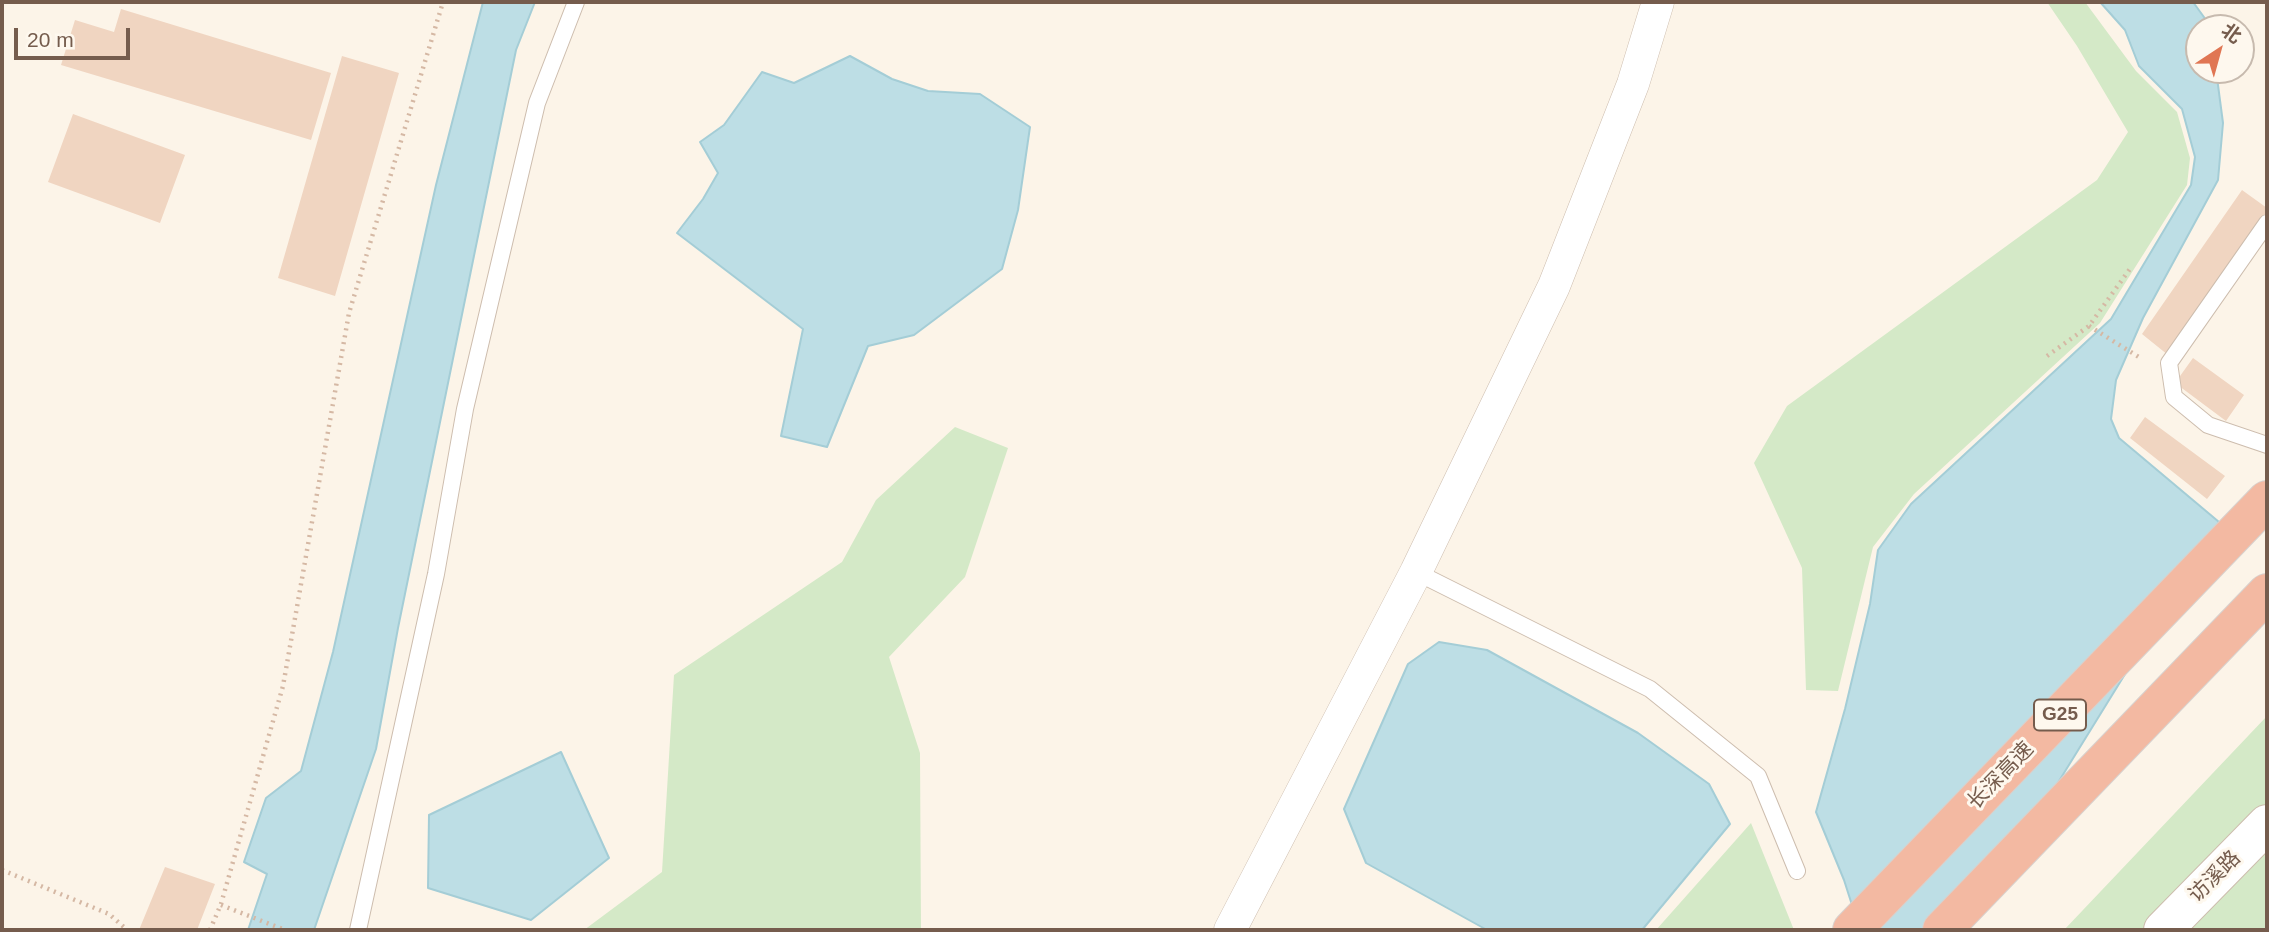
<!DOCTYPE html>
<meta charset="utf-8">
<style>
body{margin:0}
#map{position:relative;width:2269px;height:932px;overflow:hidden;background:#fcf4e8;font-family:Helvetica,"Noto Sans SC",sans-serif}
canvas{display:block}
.frame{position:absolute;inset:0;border:4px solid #755c4d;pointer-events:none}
.north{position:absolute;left:2185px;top:14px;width:70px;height:70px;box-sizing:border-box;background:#fef8ee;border:2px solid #c7baae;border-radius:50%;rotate:36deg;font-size:19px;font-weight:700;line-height:28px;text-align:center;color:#755c4d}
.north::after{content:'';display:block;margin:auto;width:24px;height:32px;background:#e07653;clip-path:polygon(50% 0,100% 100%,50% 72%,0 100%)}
.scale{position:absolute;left:14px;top:28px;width:116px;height:32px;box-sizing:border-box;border:4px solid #755c4d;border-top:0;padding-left:9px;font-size:21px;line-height:24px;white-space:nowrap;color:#755c4d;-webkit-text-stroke:5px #fef8ee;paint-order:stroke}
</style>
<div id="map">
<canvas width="2269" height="932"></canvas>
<div class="frame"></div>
<div class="north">北</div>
<div class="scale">20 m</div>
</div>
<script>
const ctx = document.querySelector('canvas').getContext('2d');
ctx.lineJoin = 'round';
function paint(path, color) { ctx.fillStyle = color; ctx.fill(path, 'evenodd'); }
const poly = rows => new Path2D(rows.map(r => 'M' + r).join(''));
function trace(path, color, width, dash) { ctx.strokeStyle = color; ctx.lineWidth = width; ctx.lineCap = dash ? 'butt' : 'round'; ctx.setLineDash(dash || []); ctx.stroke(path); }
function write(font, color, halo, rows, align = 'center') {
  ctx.font = font + ' Helvetica,"Noto Sans SC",sans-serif'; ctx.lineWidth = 6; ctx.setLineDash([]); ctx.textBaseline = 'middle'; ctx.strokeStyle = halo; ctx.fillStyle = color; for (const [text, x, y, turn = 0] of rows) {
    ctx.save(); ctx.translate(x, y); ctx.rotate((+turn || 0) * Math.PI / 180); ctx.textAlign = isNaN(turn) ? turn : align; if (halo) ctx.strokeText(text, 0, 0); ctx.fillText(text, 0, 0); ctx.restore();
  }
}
paint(poly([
 [2047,2,2085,2,2136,71,2177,112,2190,158,2187,185,2100,323,1914,494,1873,547,1838,691,1806,690,1802,568,1754,463,1787,406,2097,180,2128,132,2077,46],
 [955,427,1008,448,965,577,889,657,920,753,921,930,584,930,662,872,674,675,842,562,876,500],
 [2267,716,2267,930,2064,930],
 [1751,823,1794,930,1656,930]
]), '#d4e9c7');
const water = poly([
 [483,2,535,2,516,50,398,628,376,749,314,930,248,930,267,874,244,862,266,798,301,771,333,652,436,185,483,2],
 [2100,2,2193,2,2209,24,2210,28,2199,28,2199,70,2216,70,2223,123,2218,180,2143,318,2116,380,2111,419,2119,438,2219,522,1967,930,1860,930,1844,880,1816,812,1845,709,1870,604,1878,550,1911,504,2111,319,2191,185,2195,157,2182,109,2139,66,2125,30,2100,2],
 [850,56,892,79,928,91,980,94,1030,127,1018,210,1002,269,914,335,868,346,827,447,781,436,803,329,677,233,703,199,718,173,700,142,724,125,762,72,794,83,850,56],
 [1439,642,1487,650,1638,733,1709,784,1730,824,1642,930,1487,930,1366,863,1344,809,1408,664,1439,642],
 [561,752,609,858,531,920,428,888,429,815,561,752]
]);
paint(water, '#bddee5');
trace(water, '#a4cdd6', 2);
paint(poly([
 [121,9,331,73,311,140,61,65,75,20,114,32],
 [342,56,399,73,335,296,278,278],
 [73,114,185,155,160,223,48,182],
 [2242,190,2267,208,2267,211,2168,355,2142,334],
 [2193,358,2244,395,2226,421,2175,383],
 [2145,417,2225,476,2207,499,2130,438],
 [165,867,215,884,197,930,139,930]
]), '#f0d5c1');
const service = poly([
 [2267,223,2169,363,2174,397,2208,425,2267,445],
 [1416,572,1650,689,1758,776,1797,871],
 [358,930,436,574,465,409,537,103,576,2]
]);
const minor = poly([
 [1230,930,1416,572,1554,286,1633,84,1658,2]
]);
const tertiary = poly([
 [2163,930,2267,824]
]);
const motorway = poly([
 [1852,930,2267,500],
 [1942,930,2267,593]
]);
trace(service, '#cdbdae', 18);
trace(minor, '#cdbdae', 33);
trace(tertiary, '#cdbdae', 40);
trace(motorway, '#d8d1cd', 40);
trace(poly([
 [2089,326,2142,359],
 [2047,356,2089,326,2132,266],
 [2,870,109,914,125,928,125,930],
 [221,905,285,930],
 [210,930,221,904,283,686,349,313,443,2]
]), '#d5b8a4', 4.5, [2, 5]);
trace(service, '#fff', 16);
trace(minor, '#fff', 32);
trace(tertiary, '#fff', 38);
trace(motorway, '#f3b9a2', 38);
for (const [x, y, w] of [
 [2060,715,52]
]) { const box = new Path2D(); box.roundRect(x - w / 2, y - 15.5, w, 31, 5); ctx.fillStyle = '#fef8ee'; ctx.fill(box); trace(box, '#755c4d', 2); }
write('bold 19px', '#755c4d', null, [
 ["G25",2060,715]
]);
write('21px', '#755c4d', '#fef8ee', [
 ["长深高速",2001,776,-46],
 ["访溪路",2215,877,-45]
]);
</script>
